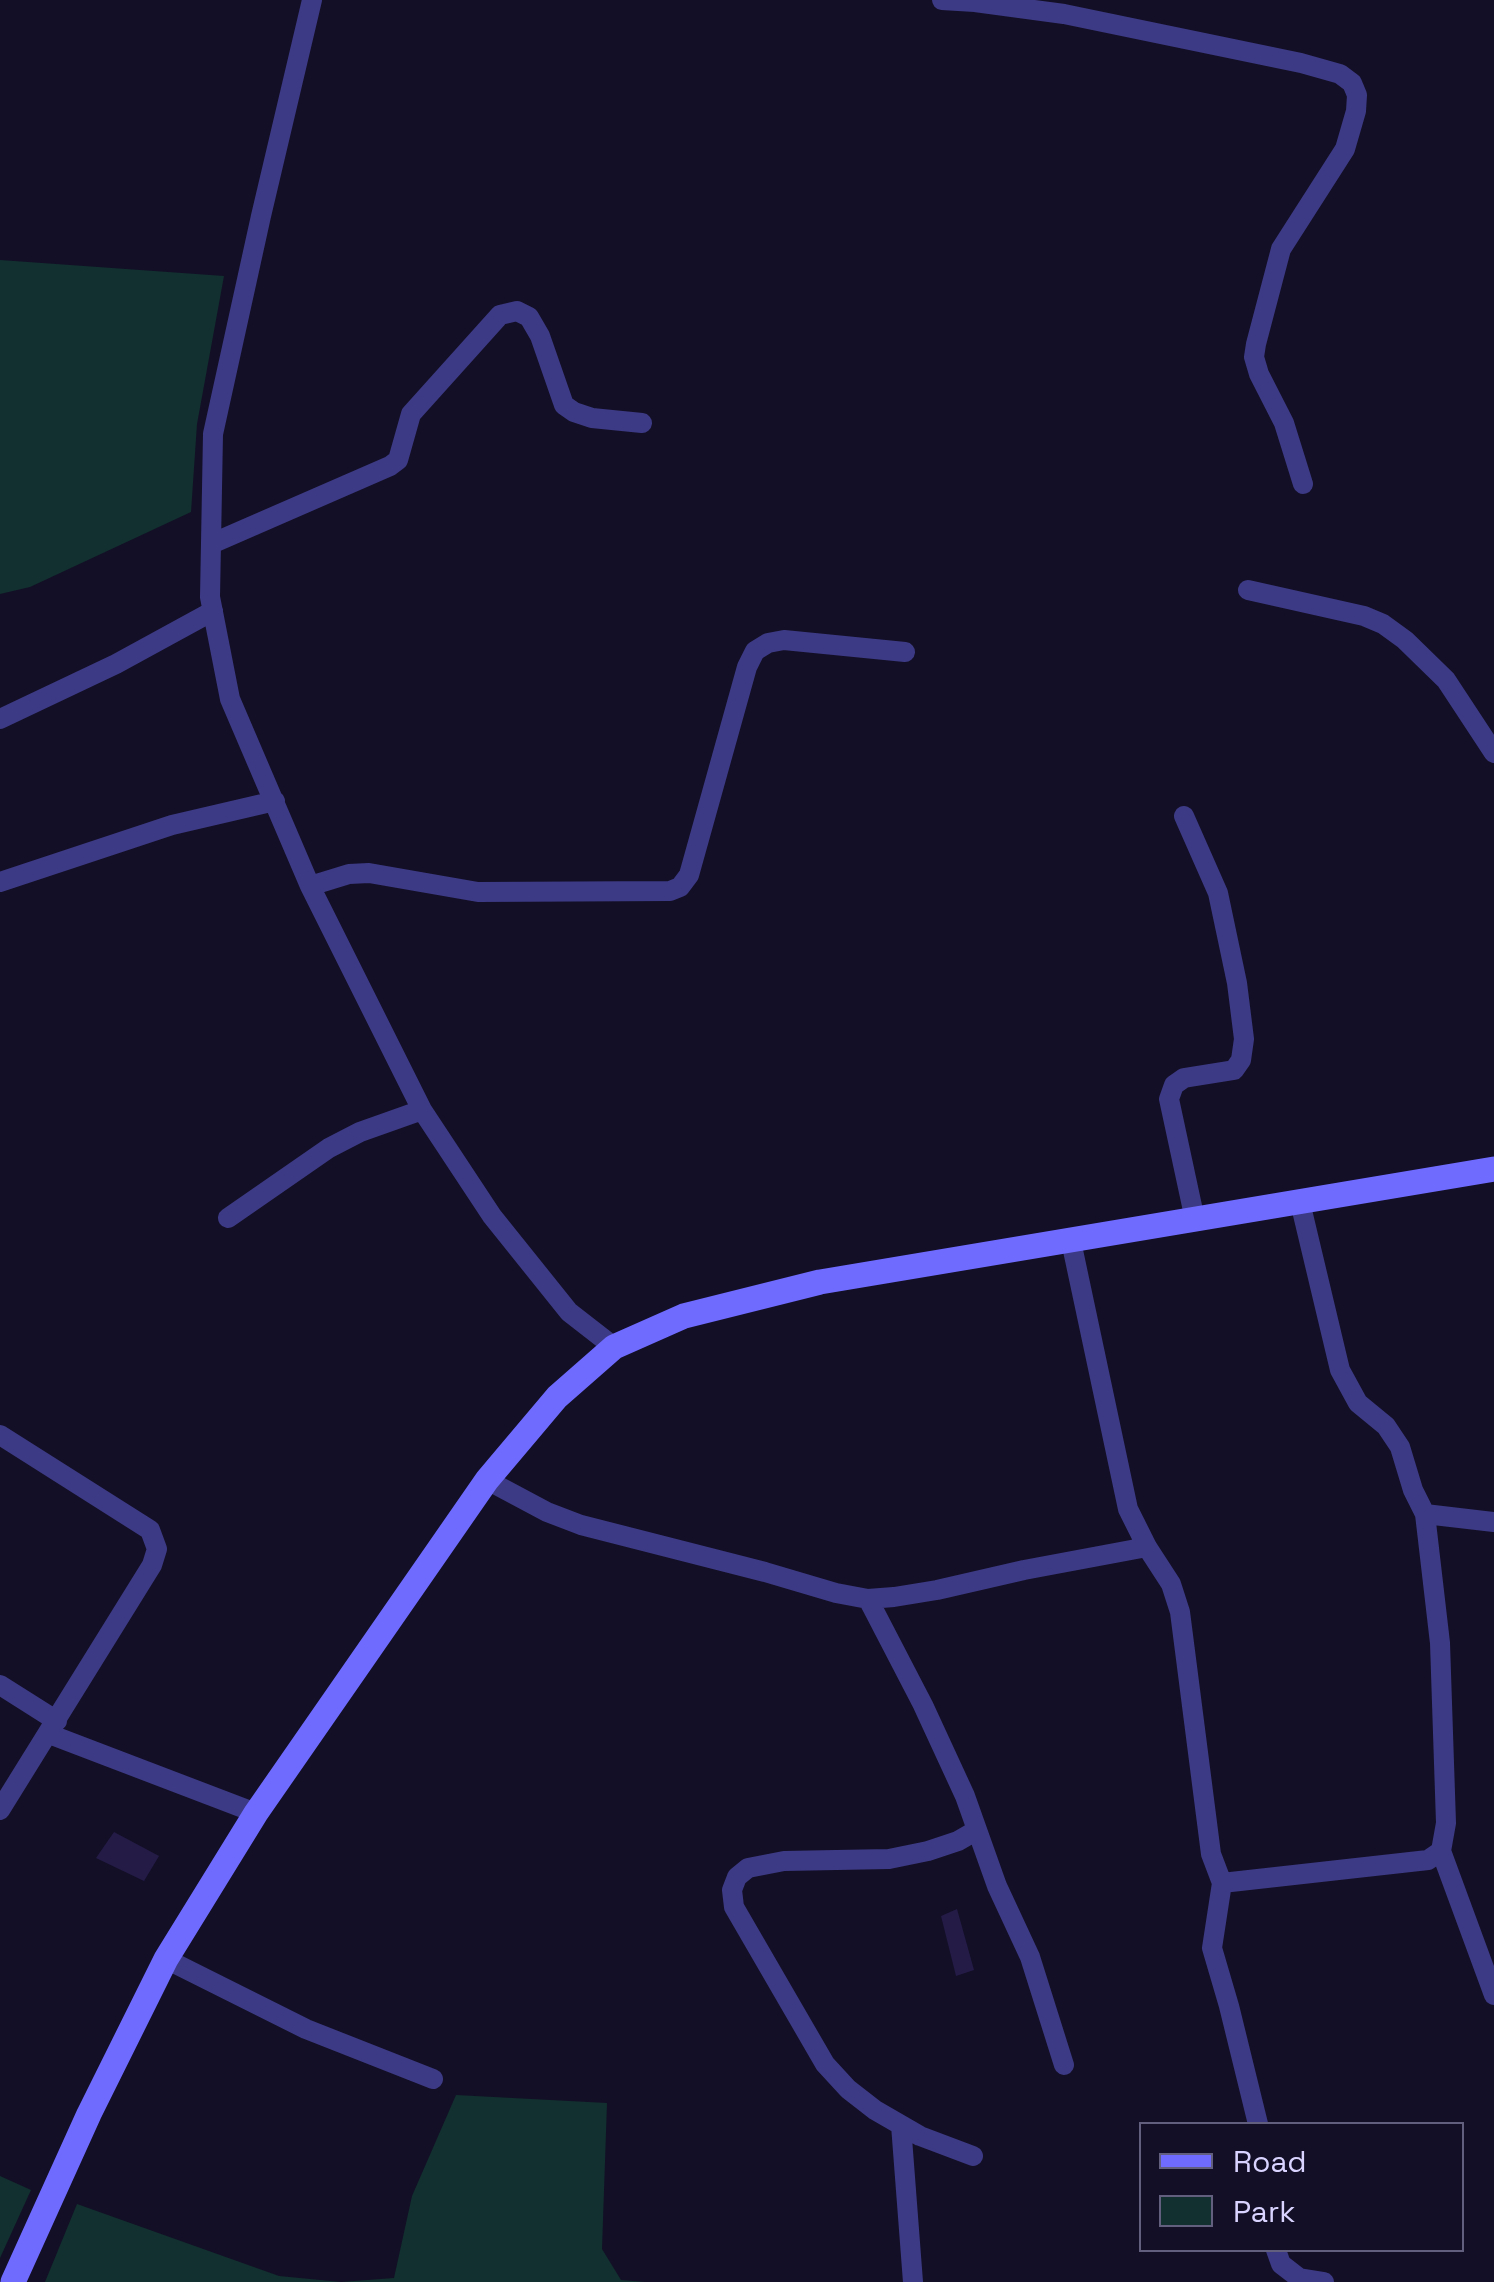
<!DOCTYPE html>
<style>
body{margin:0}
#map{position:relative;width:1494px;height:2282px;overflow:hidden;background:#130f26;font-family:"Space Grotesk",sans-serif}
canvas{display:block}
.legend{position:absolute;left:1139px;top:2122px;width:325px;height:130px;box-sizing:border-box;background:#130f26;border:2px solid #625e7d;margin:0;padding:12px 18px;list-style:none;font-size:30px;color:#d9d4ff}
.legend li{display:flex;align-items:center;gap:20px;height:50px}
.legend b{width:50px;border:2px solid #625e7d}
</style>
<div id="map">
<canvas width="1494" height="2282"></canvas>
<ul class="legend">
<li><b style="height:12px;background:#6f6bff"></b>Road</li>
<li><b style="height:28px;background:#12302f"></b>Park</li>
</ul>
</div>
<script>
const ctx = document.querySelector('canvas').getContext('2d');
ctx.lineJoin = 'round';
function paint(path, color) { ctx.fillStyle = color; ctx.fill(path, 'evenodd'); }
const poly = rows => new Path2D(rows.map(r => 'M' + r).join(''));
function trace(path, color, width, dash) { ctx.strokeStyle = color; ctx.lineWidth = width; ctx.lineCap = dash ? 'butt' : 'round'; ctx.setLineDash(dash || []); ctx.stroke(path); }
paint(poly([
 [0,260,224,276,197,424,191,512,30,587,0,594],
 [456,2095,607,2103,602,2249,621,2280,645,2282,45,2282,77,2204,279,2276,341,2282,394,2278,412,2196],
 [0,2176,31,2190,0,2258]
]), '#12302f');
paint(poly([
 [114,1832,159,1856,144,1881,96,1858],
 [957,1909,974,1970,956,1976,941,1916]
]), '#241b47');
trace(poly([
 [312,0,261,216,213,434,210,597,230,699,310,886,422,1110,492,1216,569,1312,614,1347],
 [942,0,975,2,1064,14,1301,63,1340,74,1352,83,1357,95,1356,111,1345,149,1281,249,1256,344,1254,357,1259,374,1284,423,1303,484],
 [211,544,390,466,398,460,411,414,500,315,517,311,529,317,540,336,564,405,574,412,592,418,642,423],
 [1248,590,1364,616,1383,624,1405,640,1446,680,1494,753],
 [0,719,116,664,213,611],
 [1184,816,1218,893,1237,983,1244,1039,1241,1060,1234,1070,1184,1078,1174,1085,1169,1099,1195,1220],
 [0,882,172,825,275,801],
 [310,886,349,874,369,873,478,892,670,891,680,887,689,875,747,667,755,651,768,643,784,640,905,652],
 [1300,1202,1340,1370,1358,1403,1386,1426,1400,1447,1413,1490,1425,1514,1494,1522],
 [228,1218,329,1148,360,1132,422,1110],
 [1071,1241,1128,1509,1147,1547,1171,1584,1180,1612,1211,1854,1222,1883,1212,1948,1229,2006,1258,2124],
 [0,1435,150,1530,157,1549,152,1565,0,1810],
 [487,1480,547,1512,581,1525,765,1572,836,1593,868,1599,894,1597,937,1590,1024,1570,1147,1547],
 [868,1599,923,1705,965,1796,997,1886,1030,1957,1064,2065],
 [0,1685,57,1721],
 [49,1734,256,1813],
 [1441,1851,1494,1995],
 [1222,1883,1428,1860,1441,1851,1446,1823,1440,1643,1425,1514],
 [166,1959,306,2029,433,2079],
 [901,2125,913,2282],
 [973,2156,920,2136,875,2110,848,2089,825,2064,734,1907,732,1890,737,1877,748,1868,784,1861,889,1859,928,1851,958,1841,977,1830],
 [1276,2250,1281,2264,1299,2278,1324,2282]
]), '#3d3a85', 20);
trace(poly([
 [13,2282,89,2114,166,1959,256,1813,487,1480,557,1397,614,1347,684,1316,820,1282,1494,1169]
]), '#6f6bff', 25);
</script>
